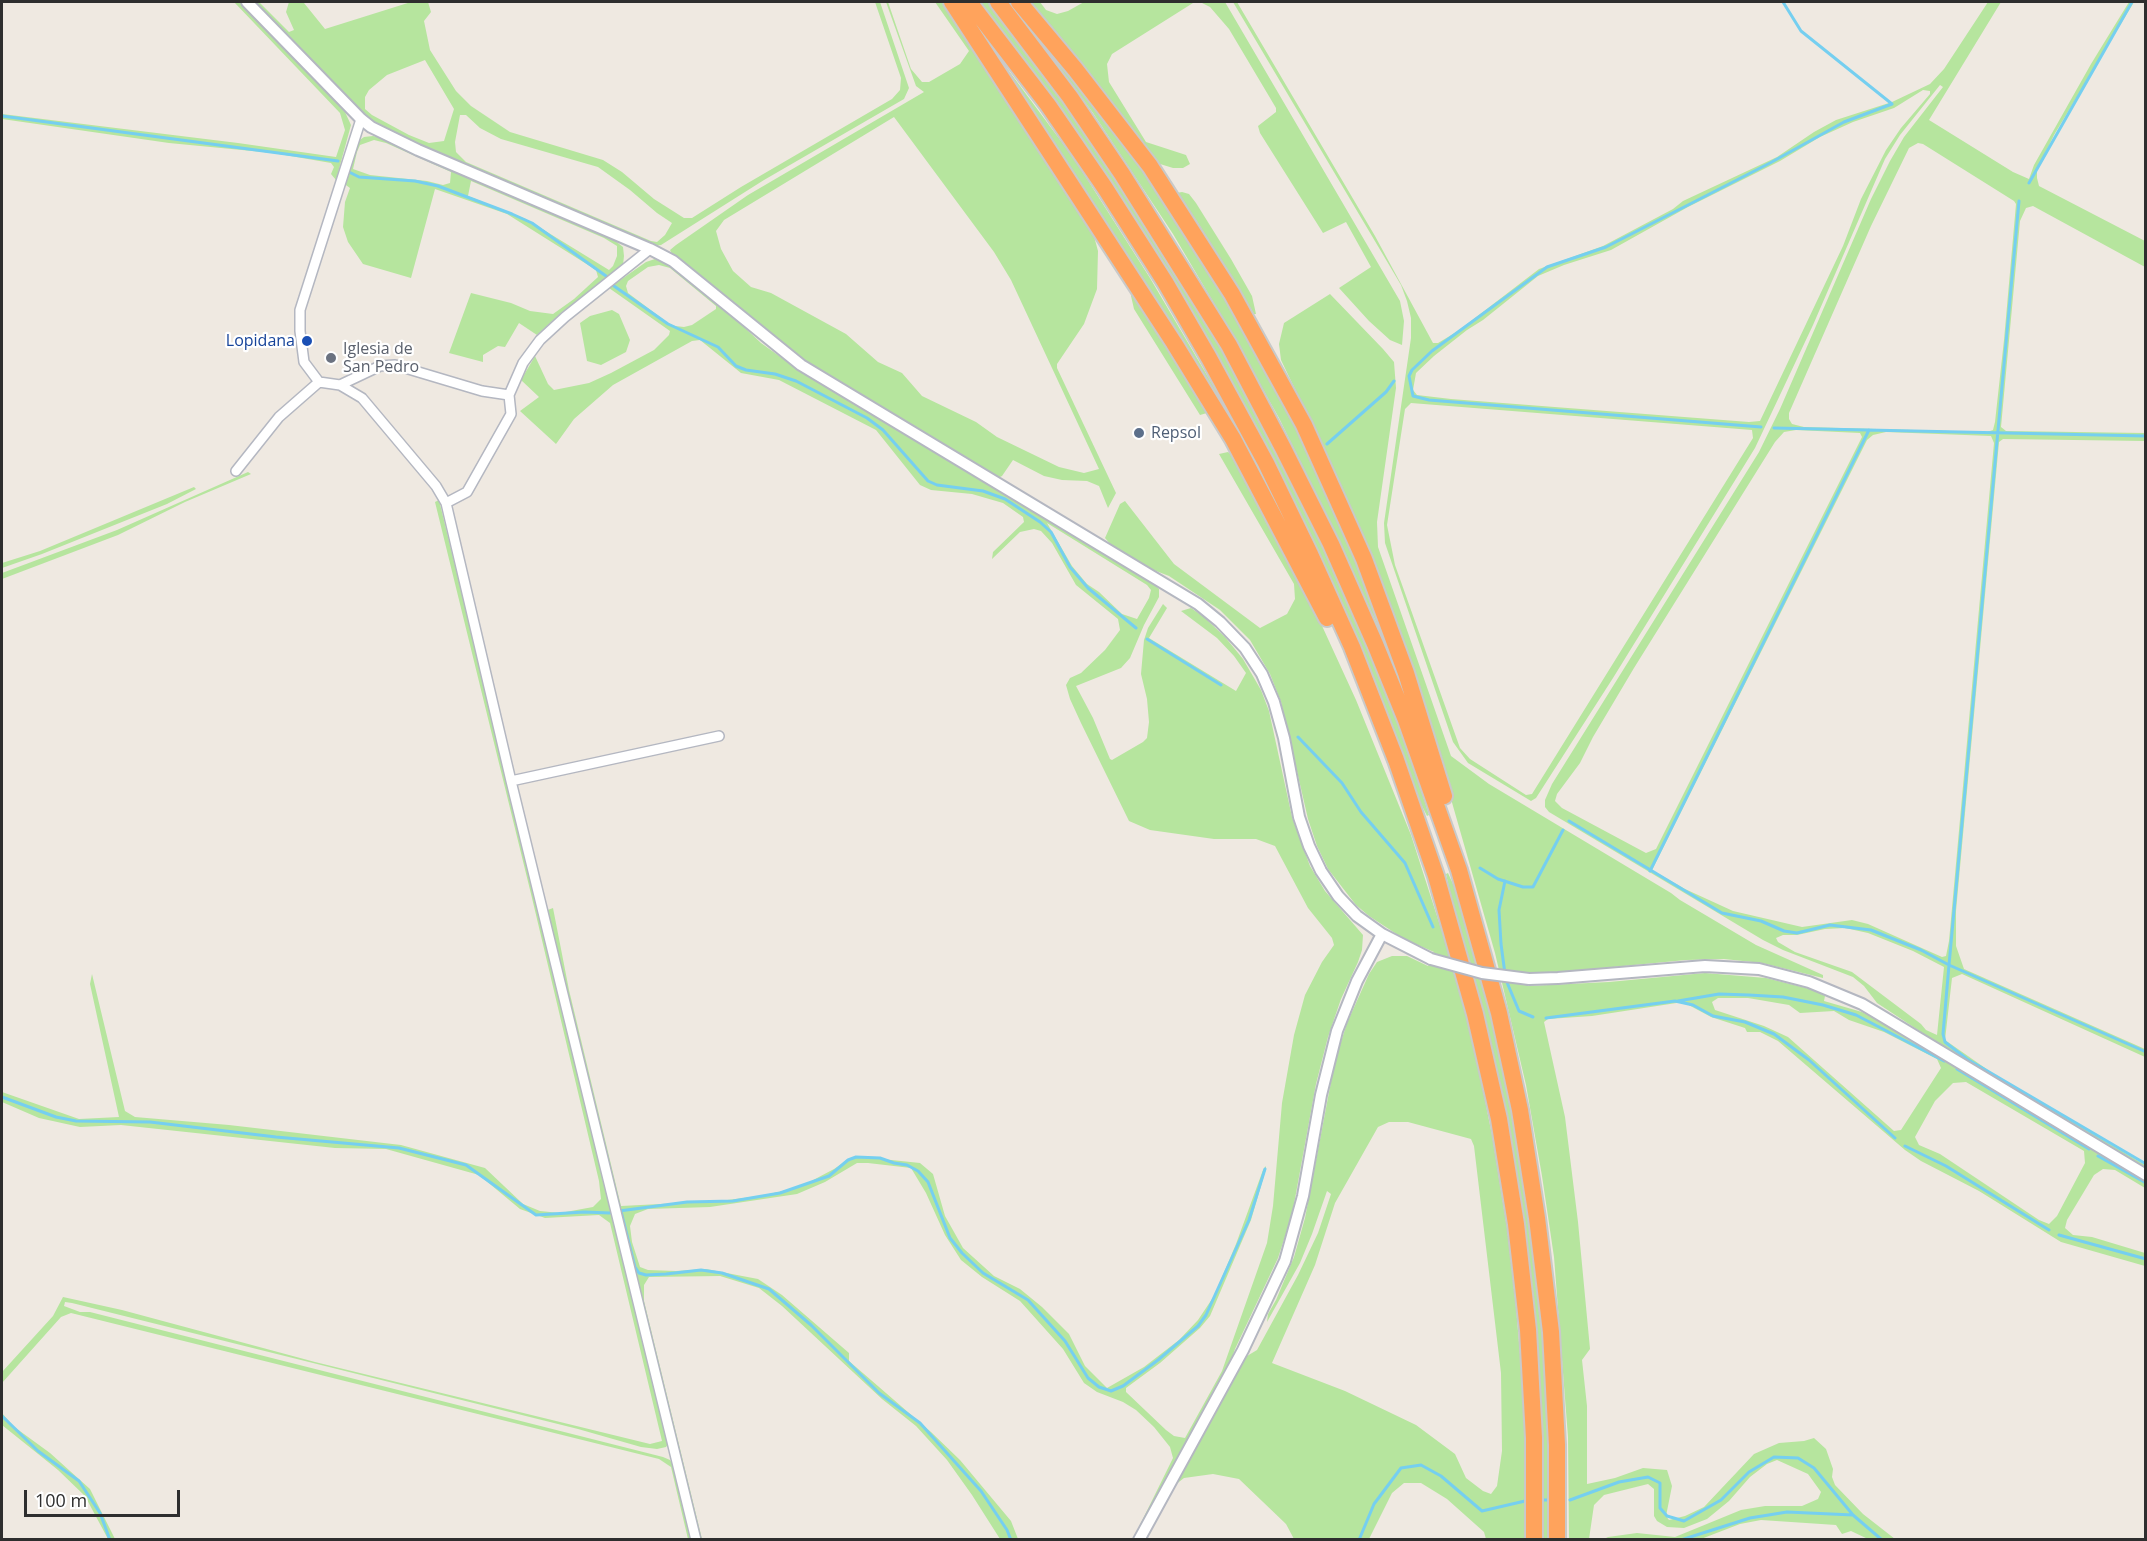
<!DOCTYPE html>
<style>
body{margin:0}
#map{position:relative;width:2147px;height:1541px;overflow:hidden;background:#efe9e1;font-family:"Open Sans",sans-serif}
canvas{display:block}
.frame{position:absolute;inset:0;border:3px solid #2e2e2e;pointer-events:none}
.scale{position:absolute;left:24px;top:1490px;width:156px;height:27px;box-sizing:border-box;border:3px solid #2e2e2e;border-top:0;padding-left:8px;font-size:18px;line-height:21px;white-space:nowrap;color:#2e2e2e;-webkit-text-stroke:4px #fff;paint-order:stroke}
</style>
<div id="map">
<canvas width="2147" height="1541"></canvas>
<div class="frame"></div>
<div class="scale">100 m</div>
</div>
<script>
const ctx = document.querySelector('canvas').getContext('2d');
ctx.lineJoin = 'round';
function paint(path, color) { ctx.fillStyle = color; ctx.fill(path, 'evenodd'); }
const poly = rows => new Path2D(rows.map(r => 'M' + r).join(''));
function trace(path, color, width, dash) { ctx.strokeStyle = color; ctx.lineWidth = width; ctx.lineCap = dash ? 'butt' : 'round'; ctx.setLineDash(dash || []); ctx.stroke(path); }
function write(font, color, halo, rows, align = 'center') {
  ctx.font = font + ' "Open Sans",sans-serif'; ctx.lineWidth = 4.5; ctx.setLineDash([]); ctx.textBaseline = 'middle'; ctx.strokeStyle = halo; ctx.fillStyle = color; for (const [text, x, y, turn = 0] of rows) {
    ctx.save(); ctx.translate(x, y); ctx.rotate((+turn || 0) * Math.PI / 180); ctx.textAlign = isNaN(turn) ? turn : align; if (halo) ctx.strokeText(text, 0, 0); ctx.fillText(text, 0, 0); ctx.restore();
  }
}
paint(poly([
 [234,2,241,2,345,112,351,125,336,180,331,174,334,167,331,163,273,153,169,143,2,119,2,114,238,143,336,157,345,130,340,113],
 [254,2,259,2,289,32,294,30,286,12,289,2,304,3,325,29,411,2,428,2,431,12,424,21,430,50,456,91,471,106,510,132,603,160,622,172,654,199,684,218,692,218,741,187,892,99,900,90,901,78,875,2,880,2,909,88,904,99,764,180,661,245,655,246,451,160,370,121],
 [425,60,454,109,444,141,429,143,409,135,372,115,365,109,365,97,369,90,387,75],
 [460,115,466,115,480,128,501,139,598,167,630,190,657,213,672,223,665,235,657,242,651,241,466,162,456,152,455,142],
 [886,2,888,2,911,69,922,82,929,82,960,64,969,51,935,2,944,2,1091,225,1098,251,1097,289,1084,324,1057,364,1057,368,1116,493,1108,508,1099,486,1087,481,1062,480,1044,476,1013,460,1002,476,998,478,792,353,672,254,670,250,676,245,748,195,924,92,916,86],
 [894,117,994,252,1011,280,1099,469,1084,473,1059,467,997,437,976,422,922,396,902,373,878,362,846,334,771,293,751,287,733,271,721,249,716,231,724,220],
 [979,2,990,2,1095,146,1211,331,1257,412,1318,536,1358,623,1411,758,1429,815,1427,816,1413,788,1311,540,1038,79],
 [1027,2,1040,2,1046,10,1057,14,1068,11,1084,2,1225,2,1400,301,1404,321,1402,345,1390,340,1369,321,1339,288,1371,267,1346,222,1323,233,1260,133,1258,126,1276,112,1276,108,1229,29,1210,7,1202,3,1193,3,1112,54,1107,64,1109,82,1146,142,1186,155,1190,164,1183,168,1173,168,1160,164,1152,156],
 [1233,2,1237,2,1375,236,1433,343,1438,343,1458,331,1539,269,1603,246,1673,209,1683,201,1777,157,1814,132,1836,120,1892,102,1930,84,1944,69,1988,2,2001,2,1929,120,2013,172,2029,179,2034,165,2091,64,2129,2,2134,2,2054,135,2037,170,2037,178,2039,186,2145,241,2145,267,2033,206,2026,208,2020,221,2001,427,2006,431,2145,433,2145,441,2003,439,1999,442,1956,911,1956,946,1964,969,2145,1049,2145,1057,1962,974,1952,978,1945,1040,1998,1077,2145,1165,2145,1169,1962,1059,1877,1003,1864,986,1853,977,1783,950,1763,940,1549,812,1545,807,1545,800,1552,784,1759,452,1780,409,1871,199,1890,161,1904,137,1943,87,1940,85,1900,135,1885,159,1813,325,1755,448,1613,678,1536,798,1531,801,1468,763,1453,742,1385,543,1384,523,1411,338,1411,318,1407,301,1401,285],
 [1923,90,1930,91,1930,94,1901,128,1886,150,1861,199,1843,246,1760,421,1749,422,1451,399,1417,395,1413,390,1416,373,1434,356,1467,330,1483,320,1538,276,1564,265,1611,250,1688,207,1780,161,1820,137,1853,122,1894,108],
 [1918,143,1923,144,2014,201,2016,204,2004,340,1995,422,1993,430,1987,432,1804,427,1792,424,1789,419,1789,413,1871,226,1909,148],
 [1411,403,1752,430,1753,438,1532,794,1526,795,1470,759,1460,748,1395,565,1387,525,1405,409],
 [1796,430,1860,433,1862,437,1656,849,1646,853,1562,808,1555,801,1557,794,1580,763,1593,737,1634,668,1775,442,1784,432],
 [1886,432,1991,436,1994,443,1949,941,1946,956,1942,957,1868,924,1852,920,1802,927,1733,911,1685,889,1652,870,1867,440,1873,435],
 [1845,928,1868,933,1913,951,1944,967,1937,1035,1926,1030,1921,1024,1852,972,1795,952,1778,942,1776,938,1783,935,1797,935,1825,929],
 [1034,27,1140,165,1214,274,1324,477,1401,676,1398,678,1376,622,1320,502,1279,418,1228,327,1173,234,1093,113,1030,28],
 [989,44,1075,160,1150,278,1224,404,1263,483,988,46],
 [373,136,383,138,609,236,623,247,624,256,623,265,561,313,537,335,519,323,505,347,498,346,483,355,483,362,449,353,471,293,511,303,530,311,553,314,574,299,598,277,596,270,507,214,435,189,411,278,363,264,348,242,343,227,345,202,350,188,343,183,357,142,364,137],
 [374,140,386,143,451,172,450,183,443,185,427,181,370,175,353,169,357,152,360,145],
 [471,181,604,238,617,246,617,256,613,266,609,270,526,219,468,196],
 [1182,192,1189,194,1196,203,1231,259,1252,296,1256,314,1254,314,1196,220,1176,193],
 [655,259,673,267,725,309,761,343,807,376,1080,538,1151,581,1159,589,1159,597,1144,625,1130,658,1121,668,1076,686,1093,718,1110,759,1112,760,1143,742,1147,738,1149,722,1147,699,1141,674,1144,640,1148,628,1163,604,1167,608,1149,638,1236,691,1246,673,1234,656,1217,638,1181,611,1191,608,1204,617,1225,637,1243,659,1261,690,1269,711,1292,817,1310,866,1325,891,1363,935,1362,950,1358,962,1341,999,1328,1037,1316,1084,1292,1215,1278,1258,1235,1349,1228,1370,1135,1539,1133,1539,1173,1458,1170,1447,1154,1427,1136,1410,1123,1402,1097,1392,1084,1383,1063,1349,1020,1301,982,1277,961,1260,945,1235,926,1193,911,1168,868,1163,857,1163,825,1182,797,1194,710,1207,648,1209,635,1214,630,1226,632,1242,640,1267,648,1270,676,1271,706,1269,737,1275,758,1279,782,1295,849,1353,849,1361,931,1432,960,1460,1011,1521,1018,1539,1000,1539,972,1495,947,1460,916,1426,882,1399,782,1306,759,1288,720,1276,649,1277,644,1285,644,1301,702,1539,698,1539,545,911,553,908,569,990,621,1206,719,1201,760,1196,800,1187,834,1169,849,1159,863,1157,920,1163,933,1174,945,1216,963,1248,994,1276,1020,1289,1042,1307,1069,1334,1085,1366,1107,1388,1144,1367,1179,1340,1198,1320,1214,1296,1236,1244,1263,1170,1266,1166,1266,1169,1251,1220,1210,1316,1200,1328,1160,1363,1126,1388,1126,1392,1166,1430,1174,1436,1185,1438,1222,1371,1267,1243,1273,1206,1282,1103,1294,1035,1305,995,1322,962,1334,945,1332,938,1308,908,1275,846,1256,839,1214,839,1150,830,1129,821,1081,723,1070,699,1066,685,1070,678,1081,673,1105,650,1120,630,1118,619,1076,585,1052,543,1041,531,1034,529,1020,532,992,559,993,552,1024,522,1023,517,1003,503,972,494,931,490,920,485,876,430,779,380,741,373,700,340,692,341,613,385,574,419,556,444,520,411,539,397,521,380,535,356,548,384,554,390,589,383,611,373,654,350,669,335,670,331,609,288,646,262],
 [659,265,670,268,716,306,716,309,692,325,684,327,675,326,668,323,628,293,626,286,628,281,648,267],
 [1047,523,1147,585,1151,590,1149,598,1137,619,1122,614,1099,592,1087,584,1072,566],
 [1133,292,1172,352,1207,413,1200,415,1134,309,1131,296],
 [1330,294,1383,349,1394,362,1396,388,1377,522,1378,547,1451,756,1489,784,1671,893,1680,900,1756,945,1823,975,1823,978,1762,963,1724,959,1686,960,1551,973,1529,972,1528,986,1609,982,1705,973,1766,978,1814,990,1825,996,1824,1001,1862,1012,1918,1042,2145,1179,2145,1188,2115,1170,2103,1169,2094,1175,2067,1220,2065,1228,2073,1235,2092,1237,2145,1253,2145,1266,2061,1242,1979,1191,1921,1161,1905,1150,1778,1041,1760,1032,1747,1032,1745,1028,1711,1017,1683,1002,1592,1016,1548,1019,1544,1022,1565,1117,1578,1222,1590,1349,1582,1360,1587,1406,1587,1484,1615,1478,1643,1468,1667,1470,1672,1486,1666,1516,1669,1520,1685,1516,1704,1507,1754,1454,1779,1443,1804,1441,1814,1438,1826,1449,1833,1469,1832,1477,1835,1485,1863,1514,1895,1539,1868,1539,1851,1531,1842,1534,1836,1525,1761,1520,1740,1524,1701,1539,1604,1539,1608,1537,1637,1533,1675,1537,1741,1510,1765,1506,1802,1506,1818,1499,1821,1492,1808,1474,1777,1460,1767,1464,1750,1477,1729,1501,1707,1519,1684,1528,1667,1527,1657,1521,1654,1516,1654,1489,1648,1484,1604,1495,1594,1505,1589,1539,1569,1539,1568,1437,1554,1257,1542,1176,1526,1085,1495,953,1435,743,1377,573,1340,483,1281,360,1279,344,1284,323],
 [1718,998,1748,998,1789,1005,1800,1013,1834,1011,1849,1020,1884,1032,1937,1059,1941,1068,1901,1130,1894,1131,1788,1037,1764,1026,1715,1010,1712,1002],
 [1966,1082,2084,1151,2085,1163,2057,1216,2049,1224,2039,1220,1940,1154,1919,1145,1915,1137,1935,1101,1953,1083],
 [612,310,619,314,630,340,626,352,601,365,587,361,580,323,590,316],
 [1228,452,1236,458,1312,604,1356,700,1411,835,1454,969,1474,1046,1492,1135,1507,1228,1516,1307,1524,1402,1525,1539,1486,1539,1484,1532,1447,1499,1421,1483,1404,1483,1392,1493,1369,1539,1294,1539,1286,1524,1239,1479,1213,1474,1184,1478,1175,1485,1145,1539,1142,1539,1211,1415,1247,1356,1257,1350,1298,1275,1318,1233,1331,1194,1327,1191,1312,1234,1300,1263,1267,1322,1268,1314,1276,1300,1294,1257,1305,1218,1335,1061,1347,1023,1369,974,1377,962,1392,956,1407,956,1428,966,1434,952,1404,939,1369,916,1356,905,1328,869,1317,846,1308,819,1281,702,1270,674,1250,640,1220,610,1169,576,1151,569,1112,546,1105,538,1120,504,1125,501,1174,564,1260,628,1287,614,1295,599,1294,584,1219,454],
 [1389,1122,1408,1122,1471,1139,1474,1146,1501,1373,1502,1451,1497,1486,1491,1494,1483,1491,1466,1478,1455,1454,1416,1425,1345,1391,1272,1363,1315,1265,1335,1203,1378,1127],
 [248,472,251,474,185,502,118,535,2,579,2,573,117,530],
 [194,487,196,489,167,504,42,554,2,568,2,563,40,551],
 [439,500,669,1443,666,1447,657,1449,641,1447,578,1429,72,1303,65,1302,64,1306,80,1312,90,1312,663,1457,670,1460,674,1466,692,1539,688,1539,671,1467,659,1459,71,1313,61,1317,2,1383,2,1372,53,1316,63,1297,122,1310,315,1362,650,1444,662,1441,610,1223,599,1215,545,1218,520,1209,479,1175,386,1149,335,1148,121,1125,80,1127,39,1118,2,1102,2,1092,79,1119,119,1117,90,984,92,974,125,1111,135,1117,229,1125,401,1145,485,1168,523,1204,540,1211,560,1213,593,1207,601,1199,599,1181,532,898,435,502],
 [1448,873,1458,895,1492,1018,1519,1145,1537,1273,1544,1348,1550,1485,1549,1539,1543,1539,1543,1485,1537,1349,1530,1274,1512,1146,1485,1020,1451,897,1446,874],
 [2,1413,13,1426,50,1453,90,1489,115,1539,108,1539,85,1496,58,1470,2,1425]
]), '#b6e59e');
trace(poly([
 [2,116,338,161],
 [349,172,359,177,415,181,438,186,512,214,532,223,606,276],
 [2029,183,2132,2],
 [614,286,668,324,718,347,736,366,746,370,775,374,796,381,867,418,883,430,928,481,937,485,983,491,1005,499,1040,522,1051,532,1070,567,1088,588,1136,628],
 [1761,427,1429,400,1413,396,1409,376,1412,370,1432,351,1547,267,1606,247,1770,163,1844,122,1892,104,1801,31,1783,2],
 [1774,428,2146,436],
 [1327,444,1386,392,1394,381],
 [1147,639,1221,685],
 [1298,737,1342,783,1361,812,1405,863,1433,927],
 [1569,821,1722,913,1761,921,1784,931,1797,933,1830,925,1871,930,1921,950,1949,965,2019,201],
 [1480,868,1498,879,1523,887,1533,887,1563,830],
 [1650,871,1869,430],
 [1505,881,1499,910,1501,944,1505,974],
 [1506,980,1519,1011,1533,1017],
 [1678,1001,1719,994,1749,995,1783,997,1823,1005,1856,1015,1944,1061],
 [1546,1018,1675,1001,1693,1005,1713,1016,1745,1022,1774,1034,1809,1060,1895,1138],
 [2146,1052,1949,965,1943,1034,1945,1042,1967,1059,2146,1164],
 [1957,1069,2089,1149],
 [2,1097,56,1117,76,1121,150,1122,276,1137,399,1148,466,1165,536,1215,584,1212,610,1213],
 [1905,1146,1946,1166,2049,1230],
 [2098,1156,2146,1183],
 [619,1211,687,1202,733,1201,780,1193,829,1176,848,1160,856,1157,880,1158,894,1163,907,1165,918,1171,928,1182,950,1238,962,1253,983,1273,1028,1300,1065,1341,1088,1378,1099,1387,1111,1391,1123,1386,1158,1360,1198,1326,1206,1315,1249,1220,1265,1169],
 [621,1211,635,1267,639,1273,646,1275,666,1274,701,1270,722,1273,769,1289,811,1325,879,1393,920,1423,981,1491,1007,1530,1011,1540],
 [2059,1235,2146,1259],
 [2,1416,38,1451,79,1481,100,1513,110,1540],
 [1543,1500,1550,1500],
 [1570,1500,1619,1482,1648,1477,1660,1483,1660,1508,1667,1516,1684,1521,1721,1500,1749,1472,1774,1457,1798,1458,1814,1468,1853,1515,1882,1540],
 [1359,1540,1374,1504,1401,1468,1421,1465,1441,1476,1482,1511,1525,1501],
 [1681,1540,1750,1518,1787,1512,1853,1515]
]), '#75cff0', 3);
const minor = poly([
 [361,119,300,310,300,331,304,362,319,382,340,385,362,398,436,486,446,503,511,781,696,1540],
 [340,385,380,366,395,365,482,391,509,395],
 [236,471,279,417,319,382],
 [446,503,467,492,511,414,509,395,523,363,540,340,565,317,650,249],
 [511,781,719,736]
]);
const tertiary = poly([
 [247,2,361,119,371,127,418,150,650,249,673,261,801,365,1163,583,1198,604,1220,622,1245,648,1262,674,1274,702,1284,738,1299,817,1309,846,1321,871,1338,896,1357,916,1382,934,1431,959],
 [1529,979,1558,978,1705,966,1759,969,1809,982,1862,1004,2146,1175],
 [1139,1540,1243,1350,1285,1261,1303,1196,1321,1095,1337,1031,1357,981,1382,934]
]);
const motorway = poly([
 [952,2,1174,343,1233,439,1327,618],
 [969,2,1048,105,1105,188,1165,282,1209,358,1266,463,1310,554,1352,647,1396,760,1436,876,1475,1014,1499,1119,1516,1224,1528,1330,1534,1438,1534,1540],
 [998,2,1070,97,1122,174,1229,345,1283,448,1331,544,1375,644,1406,720,1459,870,1499,1013,1520,1110,1537,1218,1551,1332,1557,1445,1557,1540],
 [1019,2,1075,69,1150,166,1232,294,1304,425,1364,559,1406,673,1444,796]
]);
trace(minor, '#b4b7c1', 12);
trace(tertiary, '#b4b7c1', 14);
trace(motorway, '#c9c9c9', 20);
trace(minor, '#fff', 9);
trace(tertiary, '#fff', 10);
trace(motorway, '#ffa35c', 16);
const tertiaryBridge = poly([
 [1431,959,1482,973,1529,979]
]);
trace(tertiaryBridge, '#b4b7c1', 14, []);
trace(tertiaryBridge, '#fff', 10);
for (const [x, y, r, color] of [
 [307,341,6,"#1a4fb4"],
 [331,358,6,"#6b7280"],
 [1139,433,6,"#5c6f8a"]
]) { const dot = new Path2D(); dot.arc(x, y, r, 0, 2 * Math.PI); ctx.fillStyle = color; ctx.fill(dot); trace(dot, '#fff', 2); }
write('16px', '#164399', '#fff', [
 ["Lopidana",295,341]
], 'right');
write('16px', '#5b616d', '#fff', [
 ["Iglesia de",343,349],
 ["San Pedro",343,367]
], 'left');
write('16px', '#4e5e75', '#fff', [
 ["Repsol",1151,433]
], 'left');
</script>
